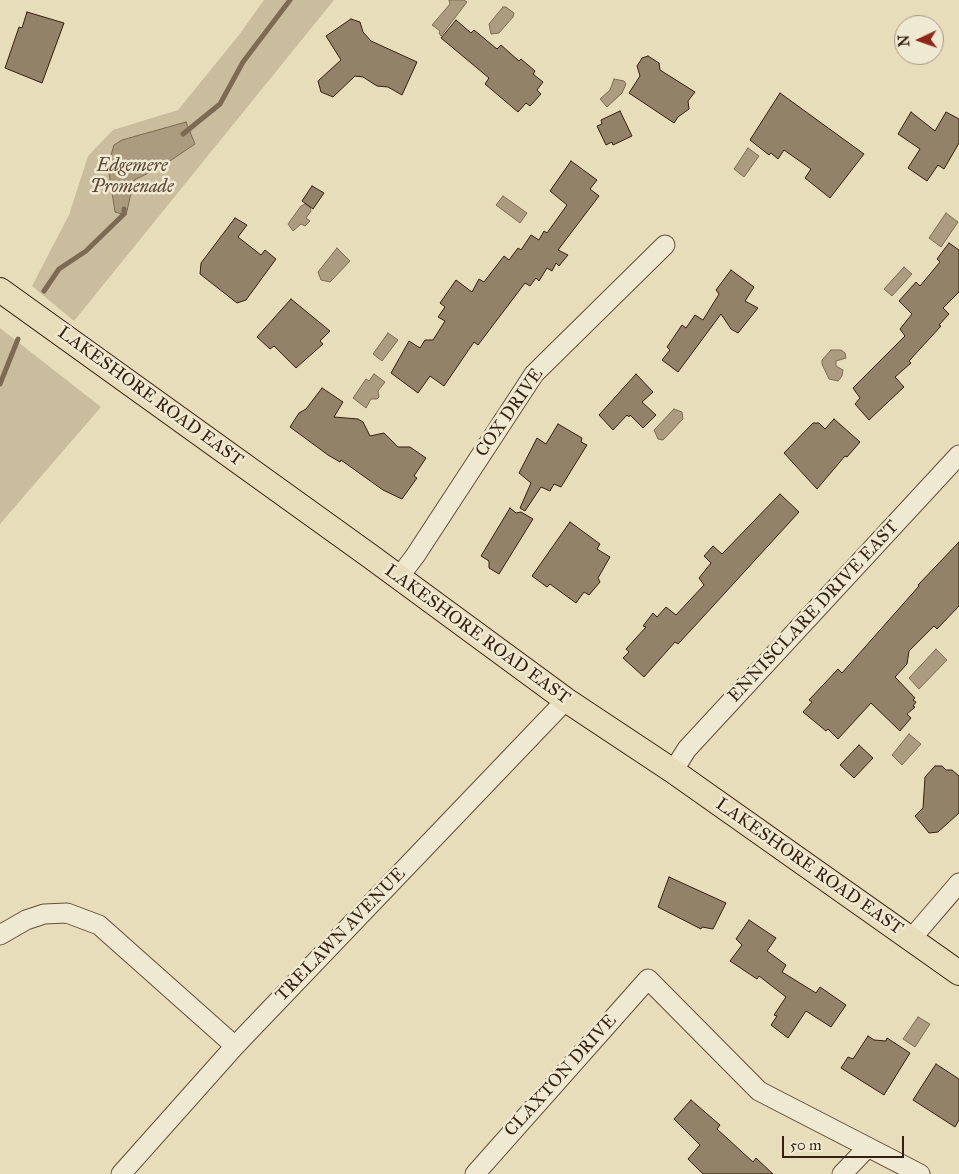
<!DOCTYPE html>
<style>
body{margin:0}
#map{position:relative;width:959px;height:1174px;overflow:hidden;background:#e8ddba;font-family:"IM FELL Great Primer",serif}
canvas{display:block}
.north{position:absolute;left:894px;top:15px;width:50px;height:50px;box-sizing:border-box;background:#f0e9d2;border:1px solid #a59884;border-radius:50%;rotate:267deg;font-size:14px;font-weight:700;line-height:20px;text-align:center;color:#351f0e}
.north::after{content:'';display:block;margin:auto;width:18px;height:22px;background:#8f2418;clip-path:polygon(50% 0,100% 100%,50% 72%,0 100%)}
.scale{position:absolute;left:782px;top:1136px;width:122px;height:22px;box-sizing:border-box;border:2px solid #351f0e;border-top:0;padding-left:6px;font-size:15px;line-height:18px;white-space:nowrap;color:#351f0e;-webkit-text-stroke:4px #f0e9d2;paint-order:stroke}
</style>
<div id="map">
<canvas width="959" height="1174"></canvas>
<div class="north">N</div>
<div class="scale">50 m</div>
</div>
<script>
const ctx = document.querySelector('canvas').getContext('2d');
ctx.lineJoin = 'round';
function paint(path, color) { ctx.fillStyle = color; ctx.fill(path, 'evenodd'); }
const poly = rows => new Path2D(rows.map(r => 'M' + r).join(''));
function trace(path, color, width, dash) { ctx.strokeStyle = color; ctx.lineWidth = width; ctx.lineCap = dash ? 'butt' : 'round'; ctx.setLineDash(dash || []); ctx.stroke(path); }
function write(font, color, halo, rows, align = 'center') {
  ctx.font = font + ' "IM FELL Great Primer",serif'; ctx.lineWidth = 5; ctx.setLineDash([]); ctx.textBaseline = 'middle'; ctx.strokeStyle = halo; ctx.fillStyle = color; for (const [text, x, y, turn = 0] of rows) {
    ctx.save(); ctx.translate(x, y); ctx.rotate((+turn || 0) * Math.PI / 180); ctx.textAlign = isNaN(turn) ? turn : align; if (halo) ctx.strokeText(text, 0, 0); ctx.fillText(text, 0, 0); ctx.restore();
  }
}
paint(poly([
 [264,0,334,0,74,321,32,286,69,215,88,156,113,130,178,110,239,35],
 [0,328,101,407,0,524]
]), '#cabd9d');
const water = poly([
 [449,0,464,0,467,2,441,36,439,33,440,31,432,25,450,4,449,0],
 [503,7,506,7,514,13,513,17,499,33,491,34,489,24,503,7],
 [614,79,624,81,626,84,622,93,607,107,600,99,610,90,614,79],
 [186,122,195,144,161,167,134,180,126,215,115,212,108,166,114,145,122,140,186,122],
 [748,148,759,156,744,177,734,169,748,148],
 [503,196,527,213,520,223,496,205,503,196],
 [305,204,310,207,311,211,306,218,310,221,305,226,301,224,293,231,288,224,301,206,305,204],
 [946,213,958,222,941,247,929,238,946,213],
 [337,248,350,261,330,282,321,280,318,272,337,248],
 [904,267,912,274,892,296,884,289,904,267],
 [388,333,398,340,382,361,373,354,388,333],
 [831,350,841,350,845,353,846,358,836,361,836,366,843,370,842,376,838,381,829,379,822,364,822,360,831,350],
 [374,374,385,382,378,391,379,397,377,399,371,399,366,408,353,398,366,379,369,381,374,374],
 [674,409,682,412,683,419,663,440,658,439,654,430,674,409],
 [936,649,947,660,919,689,909,678,936,649],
 [909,734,921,744,902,765,892,755,909,734],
 [918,1017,930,1024,915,1047,903,1039,918,1017]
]);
paint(water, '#ab9c80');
trace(water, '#7c6a52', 1);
trace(poly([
 [183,134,220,104,243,62,290,0],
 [44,291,59,269,86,251,124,214,124,209],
 [0,384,18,339]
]), '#7c6a52', 5);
const building = poly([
 [27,12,64,23,42,83,5,68,19,27,22,28,27,12],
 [351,19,360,22,363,32,371,41,417,62,402,95,388,87,377,86,363,77,355,76,333,97,321,92,318,81,341,60,326,36,351,19],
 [456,20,471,33,474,30,497,49,501,45,519,61,521,59,535,71,533,74,543,82,537,90,541,94,530,106,526,103,518,112,485,84,489,78,441,38,456,20],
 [648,56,659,63,660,70,695,92,688,101,689,109,678,117,674,123,629,93,640,76,637,66,642,58,648,56],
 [780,93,864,154,830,198,805,178,811,169,784,150,778,159,771,153,769,155,750,140,780,93],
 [620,111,632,136,613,145,612,142,606,145,597,126,602,124,601,120,620,111],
 [911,112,935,131,946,112,959,119,959,143,944,169,938,165,927,181,908,168,920,149,898,134,911,112],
 [571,161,597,180,590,189,599,196,558,250,568,255,559,266,556,263,552,271,547,268,539,281,536,278,530,286,525,283,478,345,474,342,444,386,430,376,418,393,391,373,409,341,420,348,425,340,433,340,445,321,438,317,445,307,440,303,456,280,472,292,479,279,484,282,504,256,509,260,518,248,521,250,531,235,539,240,544,231,547,233,567,205,550,191,571,161],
 [312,186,324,193,313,209,302,201,312,186],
 [235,218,247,225,238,237,261,255,265,250,276,259,246,300,237,303,200,274,201,263,235,218],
 [949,243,959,250,959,292,943,308,949,314,939,325,941,326,909,361,911,363,895,377,904,387,869,420,855,404,860,398,853,388,905,336,900,329,912,314,899,301,916,282,920,286,940,262,937,259,949,243],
 [731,270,754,287,745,301,758,308,738,333,731,329,721,314,678,372,662,360,670,350,667,347,682,325,686,328,695,315,703,320,719,294,716,290,731,270],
 [291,299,330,331,320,341,323,344,296,368,274,346,270,349,257,337,291,299],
 [636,374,653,392,642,402,656,415,643,428,630,415,629,417,627,415,613,430,599,415,636,374],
 [322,388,343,402,334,417,358,419,363,422,370,436,384,433,398,447,410,447,426,458,414,476,417,478,402,499,383,490,341,460,340,462,328,455,290,427,299,413,306,409,322,388],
 [834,419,860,442,847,457,845,456,817,489,784,453,813,423,819,423,825,429,834,419],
 [558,424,582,438,581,442,587,445,561,487,554,484,550,491,541,487,525,511,520,508,531,483,519,473,537,438,546,444,558,424],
 [780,494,799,512,692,629,678,644,675,642,644,677,623,658,629,652,626,649,646,627,643,626,653,613,657,617,666,607,676,615,704,585,699,578,711,563,704,556,713,546,722,554,780,494],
 [510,508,516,513,521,512,533,519,499,574,489,568,489,561,481,556,510,508],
 [570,522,600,544,597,549,610,557,598,578,600,582,589,595,584,592,576,603,550,584,547,587,532,576,570,522],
 [959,542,959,606,937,629,934,626,909,651,907,664,895,677,915,698,913,700,916,702,913,706,915,707,907,714,911,718,900,731,871,703,838,739,828,729,826,731,803,712,812,702,809,700,838,669,842,673,919,586,918,585,959,542],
 [859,745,873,758,854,778,840,765,859,745],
 [935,766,942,766,946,770,952,770,959,776,959,813,938,832,929,833,915,816,923,808,925,777,935,766],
 [669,877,726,903,713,929,702,927,701,929,658,907,669,877],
 [749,920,776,938,767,951,786,965,782,972,816,993,820,987,846,1005,831,1027,806,1011,788,1038,771,1025,777,1016,774,1015,786,997,759,976,757,979,730,961,742,945,736,939,749,920],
 [868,1036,874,1040,886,1041,887,1038,910,1053,884,1095,841,1068,848,1057,853,1059,868,1036],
 [936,1064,959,1079,959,1120,955,1127,913,1100,936,1064],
 [691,1100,720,1125,717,1129,753,1162,756,1158,773,1174,703,1174,688,1159,700,1145,674,1119,691,1100]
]);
paint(building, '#928267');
trace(building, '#351f0e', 1);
const minor = poly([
 [399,577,415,556,534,374,665,245],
 [673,771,687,749,959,455],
 [0,935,26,920,44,914,67,913,99,925,235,1046],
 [911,939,959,883],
 [121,1174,235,1046,566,700],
 [475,1174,648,979,759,1091,920,1174],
 [842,1174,867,1148]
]);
const major = poly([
 [0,290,370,556,566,700,673,771,959,973]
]);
trace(minor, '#624e39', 21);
trace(major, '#351f0e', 26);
trace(minor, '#f0e9d2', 19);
trace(major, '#e8ddba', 24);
write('italic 18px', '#5a4632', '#f0e9d2', [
 ["Edgemere",132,167],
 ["Promenade",132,188]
]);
write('18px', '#351f0e', '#f0e9d2', [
 ["LAKESHORE ROAD EAST",150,397,36],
 ["COX DRIVE",510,413,-55],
 ["ENNISCLARE DRIVE EAST",814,612,-47],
 ["LAKESHORE ROAD EAST",477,635,36],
 ["LAKESHORE ROAD EAST",809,867,35],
 ["TRELAWN AVENUE",341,935,-46],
 ["CLAXTON DRIVE",561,1076,-48]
]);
</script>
